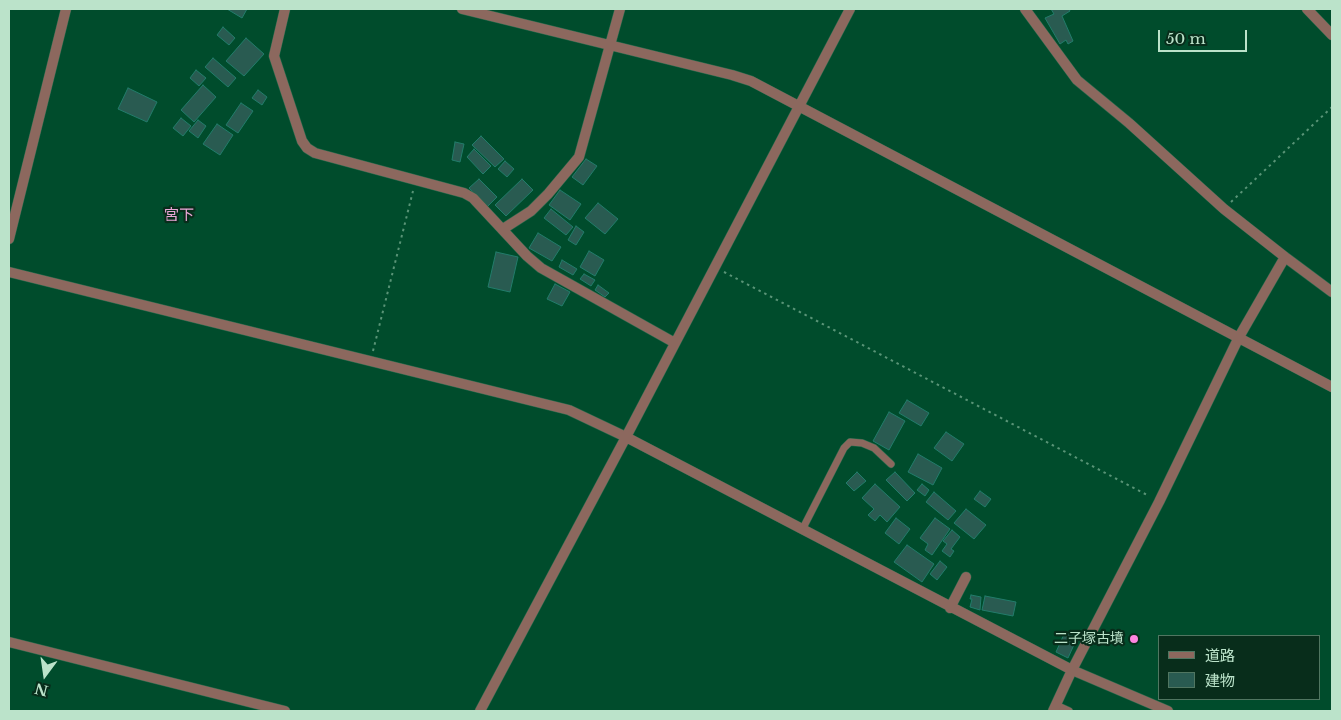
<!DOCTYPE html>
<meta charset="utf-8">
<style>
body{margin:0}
#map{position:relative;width:1341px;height:720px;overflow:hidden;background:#004c2c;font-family:"Libre Baskerville","Noto Sans JP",serif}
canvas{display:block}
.frame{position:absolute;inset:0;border:10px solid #bbe3ca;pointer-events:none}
.legend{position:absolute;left:1158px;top:635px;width:162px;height:65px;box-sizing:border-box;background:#082d1b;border:1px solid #507661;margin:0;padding:6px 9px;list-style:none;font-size:15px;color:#bbe3ca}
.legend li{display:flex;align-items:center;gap:10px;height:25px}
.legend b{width:25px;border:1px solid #507661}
.north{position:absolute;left:20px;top:650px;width:50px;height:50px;-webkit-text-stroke:4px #082d1b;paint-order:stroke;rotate:194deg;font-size:14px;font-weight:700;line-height:20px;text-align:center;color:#bbe3ca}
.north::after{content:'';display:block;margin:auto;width:18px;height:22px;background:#bbe3ca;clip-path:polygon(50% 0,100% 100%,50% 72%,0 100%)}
.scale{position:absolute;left:1158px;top:30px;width:89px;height:22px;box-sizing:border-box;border:2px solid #bbe3ca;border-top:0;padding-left:6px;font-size:15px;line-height:18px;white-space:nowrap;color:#bbe3ca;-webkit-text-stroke:4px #082d1b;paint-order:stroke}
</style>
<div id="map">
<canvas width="1341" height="720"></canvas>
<div class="frame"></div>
<ul class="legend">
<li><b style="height:6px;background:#8c685e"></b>道路</li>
<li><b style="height:14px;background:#295b51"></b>建物</li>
</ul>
<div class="north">N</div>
<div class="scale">50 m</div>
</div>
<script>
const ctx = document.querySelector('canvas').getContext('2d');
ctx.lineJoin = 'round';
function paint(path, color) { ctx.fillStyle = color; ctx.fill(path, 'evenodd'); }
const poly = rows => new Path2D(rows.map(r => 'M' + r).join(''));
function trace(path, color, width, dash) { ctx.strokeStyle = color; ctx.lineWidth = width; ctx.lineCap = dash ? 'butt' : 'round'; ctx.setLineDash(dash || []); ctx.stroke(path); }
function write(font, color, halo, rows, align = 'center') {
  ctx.font = font + ' "Libre Baskerville","Noto Sans JP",serif'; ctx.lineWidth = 4.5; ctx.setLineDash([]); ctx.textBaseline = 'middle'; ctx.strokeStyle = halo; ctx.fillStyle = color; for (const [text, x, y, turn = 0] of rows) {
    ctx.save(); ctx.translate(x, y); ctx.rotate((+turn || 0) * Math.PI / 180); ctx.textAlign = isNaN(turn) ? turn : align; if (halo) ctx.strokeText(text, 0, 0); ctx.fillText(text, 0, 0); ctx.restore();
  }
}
const building = poly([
 [227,9,247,9,242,18,227,9],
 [1051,9,1069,9,1070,11,1062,16,1073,41,1068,44,1066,40,1060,44,1045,18,1054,14,1051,9],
 [223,27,235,38,229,45,217,35,223,27],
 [246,38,264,54,244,76,226,61,246,38],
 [213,58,236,78,228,87,205,67,213,58],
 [196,70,206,78,199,86,190,78,196,70],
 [203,85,216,97,194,122,181,110,203,85],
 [128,88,157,102,147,122,118,109,128,88],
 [258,90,267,97,262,105,252,98,258,90],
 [241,103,253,111,238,133,226,125,241,103],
 [181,118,191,126,183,136,173,128,181,118],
 [198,120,206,126,198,138,189,131,198,120],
 [217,124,233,135,220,155,203,144,217,124],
 [481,136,504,159,495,167,472,145,481,136],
 [455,142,464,144,460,162,452,160,455,142],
 [474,149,491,166,483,174,467,157,474,149],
 [586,159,597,166,583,185,572,177,586,159],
 [505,161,514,169,507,177,498,169,505,161],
 [479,179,497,197,487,207,469,188,479,179],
 [522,179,533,190,506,216,495,205,522,179],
 [560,190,581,204,570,220,549,205,560,190],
 [598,203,618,219,605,234,585,218,598,203],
 [551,209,573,227,566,235,544,218,551,209],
 [576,226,584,232,576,245,568,240,576,226],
 [538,233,561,247,552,261,529,248,538,233],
 [589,251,604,260,595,276,580,267,589,251],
 [496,252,518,257,510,292,488,287,496,252],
 [562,260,577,269,573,275,559,267,562,260],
 [584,274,595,280,591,286,580,279,584,274],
 [555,284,570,292,562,306,547,299,555,284],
 [598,285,609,293,605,297,595,290,598,285],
 [907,400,929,413,921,426,899,413,907,400],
 [889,412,905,421,889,450,873,441,889,412],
 [946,432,964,444,952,461,934,448,946,432],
 [918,454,942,468,933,485,908,472,918,454],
 [857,472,866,481,854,491,846,483,857,472],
 [895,472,915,493,907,501,886,480,895,472],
 [875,484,900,507,887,522,880,515,875,521,868,515,874,509,862,498,875,484],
 [922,484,929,490,925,496,917,490,922,484],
 [980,491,991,499,985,507,974,499,980,491],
 [934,492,956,511,948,520,926,502,934,492],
 [966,509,986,525,974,539,954,523,966,509],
 [896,518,910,529,899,544,885,533,896,518],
 [935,518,950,529,932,555,925,550,928,544,920,538,935,518],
 [952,530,960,537,951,549,954,551,950,557,942,551,947,544,943,541,952,530],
 [907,545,934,564,922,582,894,562,907,545],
 [940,561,947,567,937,580,930,574,940,561],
 [971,595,981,597,980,610,970,607,972,599,970,599,971,595],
 [985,596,1016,602,1013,616,982,610,985,596],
 [1065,632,1077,638,1068,658,1056,652,1065,632]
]);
paint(building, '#295b51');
trace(building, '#227c6b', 1);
const service = poly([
 [802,530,844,448,850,442,862,443,874,448,891,464],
 [1056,705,1069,711]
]);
const minor = poly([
 [285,9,274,56,302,141,307,148,315,153,464,193,473,198,527,256,541,268,675,343],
 [462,9,732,75,751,81,1332,387],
 [1025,9,1077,80,1129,123,1224,209,1285,257,1332,292],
 [1307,9,1332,35],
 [503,229,531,211,548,194,579,157,620,9],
 [9,239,66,9],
 [9,272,569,410,626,437,1072,670,1168,711],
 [950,608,966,577],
 [9,642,285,711],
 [480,711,626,437,850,9],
 [1053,711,1072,670,1159,502,1239,337,1285,257]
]);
trace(service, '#256a4c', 8);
trace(minor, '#256a4c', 11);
trace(poly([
 [1231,202,1332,107],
 [724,272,1149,496],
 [373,351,413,191]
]), '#599477', 2, [2.5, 4]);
trace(service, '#8c685e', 7);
trace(minor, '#8c685e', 10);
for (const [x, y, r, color] of [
 [1134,639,5,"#fe85e0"]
]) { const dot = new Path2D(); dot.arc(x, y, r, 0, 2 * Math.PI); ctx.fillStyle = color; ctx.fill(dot); trace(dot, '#082d1b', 2); }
write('14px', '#bbe3ca', '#082d1b', [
 ["二子塚古墳",1124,639]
], 'right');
write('15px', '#e9a6d6', '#082d1b', [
 ["宮下",179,216]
]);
</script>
